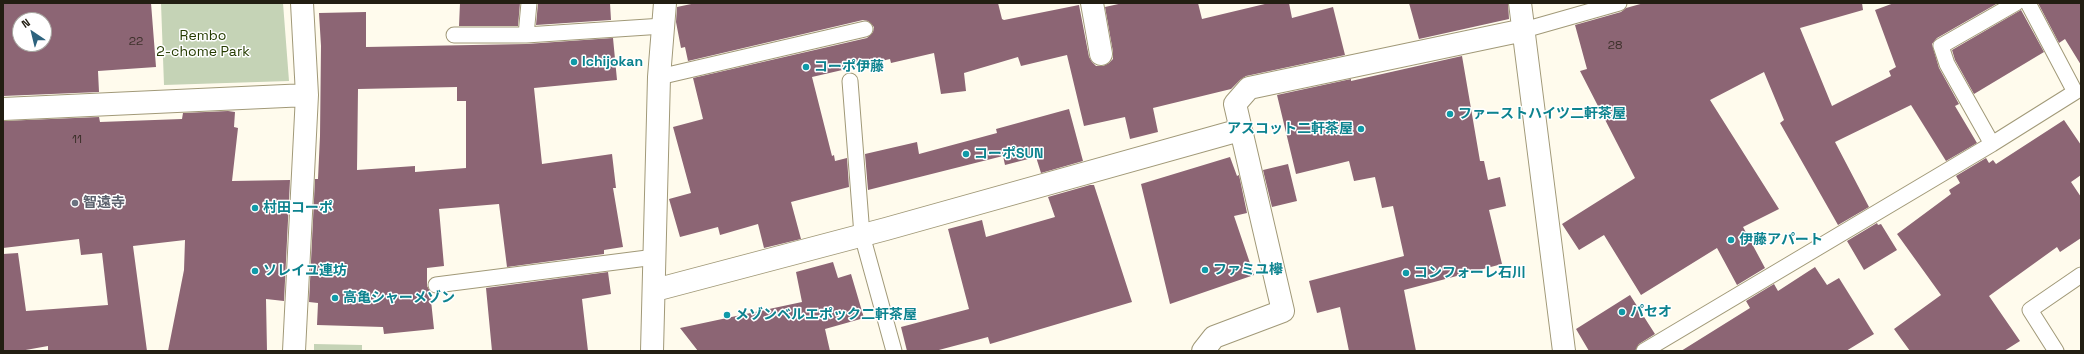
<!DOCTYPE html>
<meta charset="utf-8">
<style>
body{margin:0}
#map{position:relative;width:2084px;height:354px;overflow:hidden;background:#fffbed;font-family:"Space Grotesk",sans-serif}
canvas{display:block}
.frame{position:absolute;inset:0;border:4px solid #221e12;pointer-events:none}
.north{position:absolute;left:12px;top:12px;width:40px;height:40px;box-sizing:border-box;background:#fff;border:1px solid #a7a5a0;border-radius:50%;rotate:325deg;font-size:11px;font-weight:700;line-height:16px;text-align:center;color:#221e12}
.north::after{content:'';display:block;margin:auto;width:14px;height:18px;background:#2d637e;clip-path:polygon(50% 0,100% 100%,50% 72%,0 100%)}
</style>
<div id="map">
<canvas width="2084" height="354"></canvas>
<div class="frame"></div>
<div class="north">N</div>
</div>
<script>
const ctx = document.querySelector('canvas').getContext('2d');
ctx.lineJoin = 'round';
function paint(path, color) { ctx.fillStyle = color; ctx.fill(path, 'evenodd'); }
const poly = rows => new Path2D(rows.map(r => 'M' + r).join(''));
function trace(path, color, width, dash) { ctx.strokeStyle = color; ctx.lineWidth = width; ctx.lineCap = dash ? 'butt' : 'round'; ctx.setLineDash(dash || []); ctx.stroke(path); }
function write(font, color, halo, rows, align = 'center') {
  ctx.font = font + ' "Space Grotesk","Noto Sans JP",sans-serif'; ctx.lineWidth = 3; ctx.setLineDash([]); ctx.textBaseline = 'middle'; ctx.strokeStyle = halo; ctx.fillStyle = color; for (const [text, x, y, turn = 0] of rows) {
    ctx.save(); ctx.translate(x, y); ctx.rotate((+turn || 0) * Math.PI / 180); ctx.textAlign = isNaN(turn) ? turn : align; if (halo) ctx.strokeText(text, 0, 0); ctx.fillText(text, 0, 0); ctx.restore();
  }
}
paint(poly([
 [161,3,283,3,289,81,164,85],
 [314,344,362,345,362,351,314,351]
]), '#c5d3b6');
paint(poly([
 [3,3,151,3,156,67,98,71,99,92,3,96],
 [20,20,44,20,44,44,20,44],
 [460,3,520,3,518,26,459,26],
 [538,3,610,3,611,20,536,25],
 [696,3,998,3,1002,19,1004,20,1079,5,1089,57,1092,62,1096,66,1103,66,1109,63,1113,59,1113,52,1105,7,1123,3,1198,3,1202,19,1269,3,1289,3,1292,18,1333,7,1345,55,1246,76,1240,80,1231,89,1153,108,1158,132,1130,139,1125,117,1084,126,1067,55,1021,66,1018,57,964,73,966,91,941,94,934,53,891,63,890,59,812,77,832,156,834,155,835,161,847,158,849,187,791,202,801,239,764,248,758,224,720,235,718,227,680,237,669,199,691,193,673,127,703,119,693,78,867,38,873,32,874,27,868,21,863,20,688,61,685,47,681,48,676,22,677,7],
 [1409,3,1508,3,1509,19,1419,39],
 [1644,3,1862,3,1863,10,1800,28,1832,106,1891,76,1889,71,1896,67,1875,10,1894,3,1998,3,1937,38,1932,44,1939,68,1959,104,1955,106,1977,143,1946,161,1911,105,1835,142,1869,207,1838,225,1780,123,1784,120,1764,72,1710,100,1779,209,1743,227,1765,268,1737,285,1717,248,1641,295,1604,235,1579,250,1562,224,1635,178,1580,71,1587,69,1575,25,1621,12,1626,8],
 [2038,3,2081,3,2081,65,2065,39,2059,43],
 [2021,10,2044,52,1974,94,1955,60,1952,50],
 [366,12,366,47,526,44,613,38,617,80,534,88,542,164,612,154,616,188,613,188,623,247,604,250,604,254,507,267,499,204,439,209,444,266,427,268,427,286,430,291,434,329,384,334,383,327,317,325,318,303,309,302,315,179,318,179,320,136,321,46,319,13],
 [457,87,457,101,466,101,466,168,415,172,415,166,357,170,358,89],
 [1462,56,1480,161,1484,161,1488,180,1500,177,1506,206,1489,210,1502,264,1404,290,1416,351,1349,351,1340,307,1317,313,1309,281,1404,256,1393,206,1382,208,1375,177,1354,181,1349,161,1296,174,1277,95,1351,79,1351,81],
 [1069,109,1083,161,1041,173,1036,157,1005,165,1003,156,868,190,865,154,917,142,919,154,997,133,996,129],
 [228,111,235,112,234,127,238,128,232,181,290,180,284,301,266,299,267,351,168,351,184,270,185,240,133,246,147,351,48,351,48,346,20,351,3,351,3,254,18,253,26,311,108,305,102,253,81,255,79,239,3,248,3,121,99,117,100,122,182,119,183,113],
 [2064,120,2081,145,2081,175,2071,182,2081,197,2081,238,2060,252,2057,247,1989,296,2020,341,2004,351,1910,351,1894,329,1941,295,1897,234,1951,194,1949,190,1960,183,1956,176,1986,158,1989,163,1993,160,1996,164],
 [1230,157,1237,176,1239,175,1247,213,1234,216,1254,275,1170,304,1141,184],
 [1288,164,1297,201,1272,207,1263,170],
 [1090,185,1094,185,1132,302,990,344,988,337,935,351,907,351,901,327,969,309,948,229,982,220,986,237,1055,217,1048,197],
 [1877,223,1878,225,1881,224,1897,250,1864,270,1847,241],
 [833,262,838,278,851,274,864,318,825,329,830,351,698,351,680,328,802,302,796,272],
 [1815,267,1827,285,1839,278,1874,334,1846,351,1681,351,1750,308,1746,301,1774,284,1778,291],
 [608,272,611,294,582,299,588,351,492,351,486,288],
 [1630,295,1655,334,1639,344,1635,351,1589,351,1576,329]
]), '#8c6574');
const service = poly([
 [1524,30,1619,3],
 [454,35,526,35,663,26],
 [526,35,529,3],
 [659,77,865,29],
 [850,81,862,235,894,351],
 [1992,144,1947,64,1941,46,2016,3],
 [436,285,655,257],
 [1644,351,1992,144,2075,92,2028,3],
 [2056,351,2030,310,2081,275]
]);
const minor = poly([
 [1092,3,1101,54],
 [1520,3,1564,351],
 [3,109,307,95],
 [655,290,886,229,1240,130],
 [294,351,307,95,302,3],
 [652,351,659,77,665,3],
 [1203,351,1214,337,1283,311,1235,104,1249,88,1524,30]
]);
trace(service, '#a19978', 17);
trace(minor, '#a19978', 24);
trace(service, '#fff', 15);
trace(minor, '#fff', 22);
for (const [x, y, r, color] of [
 [574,62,4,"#0f9aa8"],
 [806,67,4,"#0f9aa8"],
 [1450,114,4,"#0f9aa8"],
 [1361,129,4,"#0f9aa8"],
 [966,154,4,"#0f9aa8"],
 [75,203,4,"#6b7280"],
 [255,208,4,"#0f9aa8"],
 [1731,240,4,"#0f9aa8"],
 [1205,270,4,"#0f9aa8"],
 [255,271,4,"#0f9aa8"],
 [1406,273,4,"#0f9aa8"],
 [335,298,4,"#0f9aa8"],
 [1622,312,4,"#0f9aa8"],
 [727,315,4,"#0f9aa8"]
]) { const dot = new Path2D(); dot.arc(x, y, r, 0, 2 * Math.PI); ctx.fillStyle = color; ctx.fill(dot); trace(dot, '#fff', 1.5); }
write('12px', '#3c302a', null, [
 ["22",136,42],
 ["28",1615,46],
 ["11",77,140]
]);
write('14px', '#253b01', '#fff', [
 ["Rembo",203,36],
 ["2-chome Park",203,52]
]);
write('bold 14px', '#0d838f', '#fff', [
 ["Ichijokan",582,62],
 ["コーポ伊藤",814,67],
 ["ファーストハイツ二軒茶屋",1458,114],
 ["アスコット二軒茶屋",1353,129,"right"],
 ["コーポSUN",974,154],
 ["村田コーポ",263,208],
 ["伊藤アパート",1739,240],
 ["ファミユ欅",1213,270],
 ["ソレイユ連坊",263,271],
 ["コンフォーレ石川",1414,273],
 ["高亀シャーメゾン",343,298],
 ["パセオ",1630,312],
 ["メゾンベルエポック二軒茶屋",735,315]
], 'left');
write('bold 14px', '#5b616d', '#fff', [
 ["智遠寺",83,203]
], 'left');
</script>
